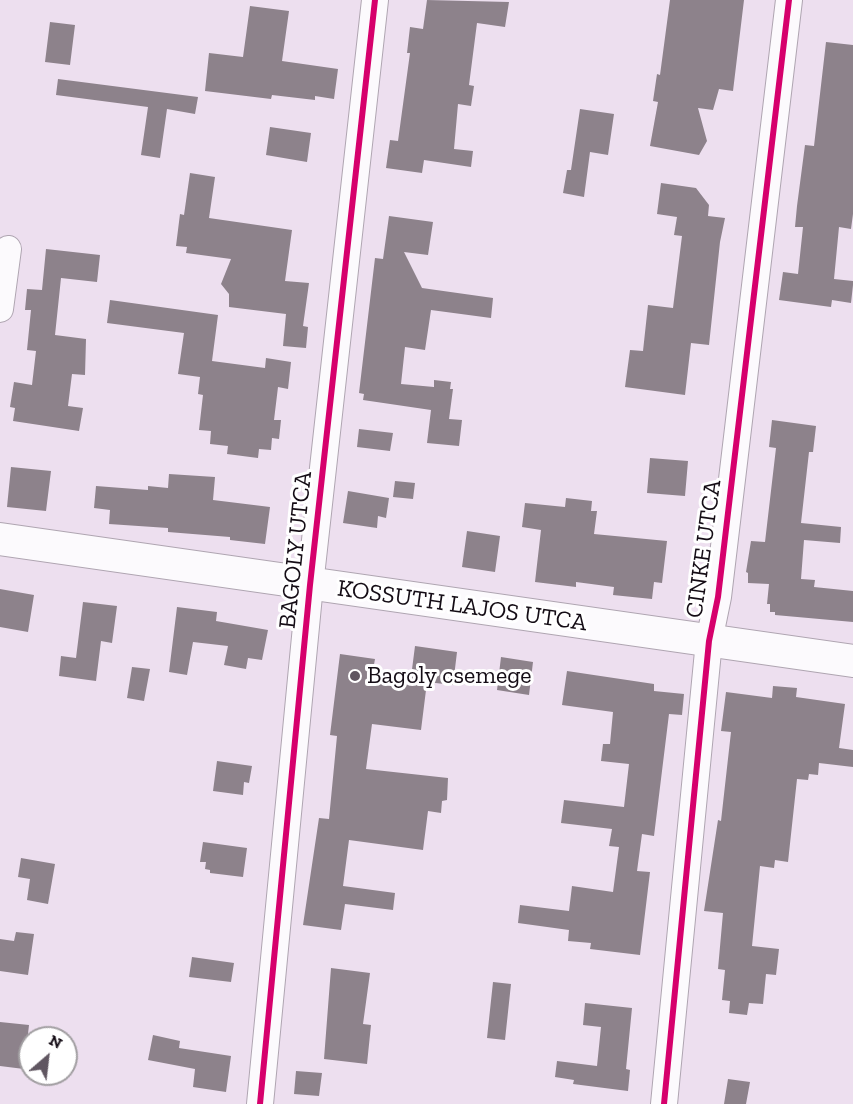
<!DOCTYPE html>
<style>
body{margin:0}
#map{position:relative;width:853px;height:1104px;overflow:hidden;background:#eddfef;font-family:"Zilla Slab",serif}
canvas{display:block}
.north{position:absolute;left:18px;top:1026px;width:60px;height:60px;box-sizing:border-box;background:#fff;border:2px solid #a19ea1;border-radius:50%;rotate:28deg;font-size:16px;font-weight:700;line-height:24px;text-align:center;color:#140c15}
.north::after{content:'';display:block;margin:auto;width:21px;height:27px;background:#605661;clip-path:polygon(50% 0,100% 100%,50% 72%,0 100%)}
</style>
<div id="map">
<canvas width="853" height="1104"></canvas>
<div class="north">N</div>
</div>
<script>
const ctx = document.querySelector('canvas').getContext('2d');
ctx.lineJoin = 'round';
function paint(path, color) { ctx.fillStyle = color; ctx.fill(path, 'evenodd'); }
const poly = rows => new Path2D(rows.map(r => 'M' + r).join(''));
function trace(path, color, width, dash) { ctx.strokeStyle = color; ctx.lineWidth = width; ctx.lineCap = dash ? 'butt' : 'round'; ctx.setLineDash(dash || []); ctx.stroke(path); }
function write(font, color, halo, rows, align = 'center') {
  ctx.font = font + ' "Zilla Slab",serif'; ctx.lineWidth = 6; ctx.setLineDash([]); ctx.textBaseline = 'middle'; ctx.strokeStyle = halo; ctx.fillStyle = color; for (const [text, x, y, turn = 0] of rows) {
    ctx.save(); ctx.translate(x, y); ctx.rotate((+turn || 0) * Math.PI / 180); ctx.textAlign = isNaN(turn) ? turn : align; if (halo) ctx.strokeText(text, 0, 0); ctx.fillText(text, 0, 0); ctx.restore();
  }
}
paint(poly([
 [427,0,509,2,505,27,477,23,469,85,474,86,471,106,458,104,454,149,473,151,471,167,424,160,422,173,386,168,390,140,398,141,410,53,407,53,410,27,423,29],
 [670,0,744,0,733,91,719,89,713,110,698,108,707,141,699,155,650,146,658,102,653,101,657,74,660,75],
 [250,6,289,11,282,61,338,69,334,99,315,96,315,100,272,95,271,99,205,91,209,53,243,57],
 [50,22,75,25,70,65,45,62],
 [826,42,853,45,853,214,851,229,839,227,834,279,853,281,853,285,851,303,832,300,831,307,779,300,783,272,798,274,803,227,795,227,797,206,805,145,814,146],
 [58,79,198,97,195,114,167,109,160,158,141,155,148,107,56,95],
 [580,109,614,114,608,155,590,152,584,197,563,193,567,170,571,170],
 [270,127,311,133,307,162,266,155],
 [190,173,215,177,209,218,292,230,285,281,309,283,303,326,308,327,306,348,283,346,286,314,229,307,229,294,221,284,231,259,186,253,187,247,176,246,180,214,184,215],
 [661,183,696,188,709,205,708,216,725,218,720,242,709,345,691,343,685,395,625,387,630,350,643,351,648,305,673,308,682,236,674,235,677,217,657,214],
 [389,216,433,222,428,255,404,252,422,288,493,298,491,318,431,310,425,350,405,347,401,384,434,387,434,380,451,382,450,389,453,389,449,419,462,420,459,446,427,443,431,410,363,400,364,394,359,393,375,258,383,259],
 [46,249,100,255,97,282,61,278,55,335,86,339,85,375,72,374,68,406,83,408,79,431,13,421,15,408,10,407,14,382,32,385,36,351,27,350,31,310,25,310,27,289,42,290],
 [110,300,218,315,212,361,265,368,266,358,291,362,288,389,278,387,274,420,281,420,279,439,272,438,271,450,259,449,258,458,227,454,228,446,210,444,211,431,199,430,203,395,198,394,200,377,178,374,184,333,107,323],
 [772,420,816,426,813,452,809,452,801,523,841,527,840,543,804,540,801,579,815,580,814,587,853,591,853,622,775,615,775,612,770,612,770,604,767,604,769,584,748,583,748,573,746,572,751,541,765,542,776,448,769,447],
 [359,429,393,433,390,451,357,447],
 [650,458,688,461,685,496,647,493],
 [11,467,51,471,46,511,7,507],
 [169,474,215,477,213,500,270,507,265,544,230,540,230,537,168,532,168,528,109,524,110,510,94,508,96,486,148,490,148,486,168,488],
 [395,481,415,483,413,499,393,497],
 [348,491,389,498,386,518,378,516,377,528,343,523],
 [566,498,592,501,591,511,597,511,594,534,667,541,662,583,654,582,652,599,613,595,614,587,576,582,576,587,535,582,541,530,522,527,525,503,565,507],
 [467,531,500,536,495,572,462,567],
 [0,589,34,595,28,632,0,627],
 [83,602,117,606,112,643,101,641,96,681,59,676,61,656,76,658],
 [177,607,217,612,216,621,268,630,262,660,248,658,246,669,224,665,228,646,193,642,187,675,169,672],
 [415,646,457,652,453,685,427,682,421,730,372,724,366,769,448,778,447,800,442,801,441,813,428,811,423,850,349,840,343,886,395,893,393,910,345,904,341,930,303,925,319,818,329,819,337,736,330,735,340,654,375,659,371,681,410,685],
 [501,657,533,662,529,695,497,690],
 [132,667,150,669,144,701,127,698],
 [567,671,654,684,654,691,684,694,682,715,669,714,654,836,642,834,637,871,650,872,640,955,590,949,591,943,568,941,569,930,518,923,520,905,569,911,572,886,613,892,619,847,609,846,612,829,561,823,564,800,624,807,629,764,601,761,603,744,610,744,613,712,562,705],
 [773,686,797,688,796,697,845,704,839,748,853,750,853,767,819,763,818,775,809,774,808,780,797,779,788,862,775,860,774,868,760,866,752,946,779,949,776,975,766,974,763,1004,749,1003,747,1015,729,1013,730,1001,722,1000,725,970,718,969,723,913,704,911,718,820,721,821,731,732,721,731,726,692,772,698],
 [217,761,252,766,249,783,244,782,243,795,213,791],
 [203,842,247,848,243,877,210,873,210,870,205,869,206,862,200,862],
 [21,858,55,864,48,904,27,900,30,879,18,877],
 [16,932,34,934,28,975,0,971,0,939,14,941],
 [192,957,234,963,231,982,189,977],
 [331,968,370,973,363,1024,371,1025,367,1064,324,1059],
 [493,982,511,984,505,1040,487,1038],
 [585,1003,632,1008,626,1069,630,1070,628,1091,573,1084,574,1080,555,1077,557,1061,597,1066,601,1027,583,1025],
 [0,1022,29,1025,24,1069,0,1066],
 [153,1035,180,1041,179,1048,231,1056,226,1092,193,1087,195,1069,148,1060],
 [296,1071,322,1073,319,1096,294,1094],
 [728,1079,750,1082,746,1104,724,1104]
]), '#8d828b');
const minor = poly([
 [0,309,8,249],
 [260,1104,310,585,375,0],
 [664,1104,709,641,718,597,789,0]
]);
const tertiary = poly([
 [0,539,853,661]
]);
trace(minor, '#afa5b1', 28);
trace(tertiary, '#afa5b1', 34);
trace(minor, '#fcfafd', 26);
trace(tertiary, '#fcfafd', 32);
trace(poly([
 [260,1104,310,585,375,0],
 [664,1104,709,641,718,597,789,0]
]), '#d6006c', 6);
for (const [x, y, r, color] of [
 [355,676,6,"#605661"]
]) { const dot = new Path2D(); dot.arc(x, y, r, 0, 2 * Math.PI); ctx.fillStyle = color; ctx.fill(dot); trace(dot, '#fff', 2); }
write('24px', '#140c15', '#fff', [
 ["CINKE UTCA",704,549,-82],
 ["BAGOLY UTCA",296,550,-84],
 ["KOSSUTH LAJOS UTCA",462,606,8]
]);
write('24px', '#140c15', '#fff', [
 ["Bagoly csemege",367,676]
], 'left');
</script>
